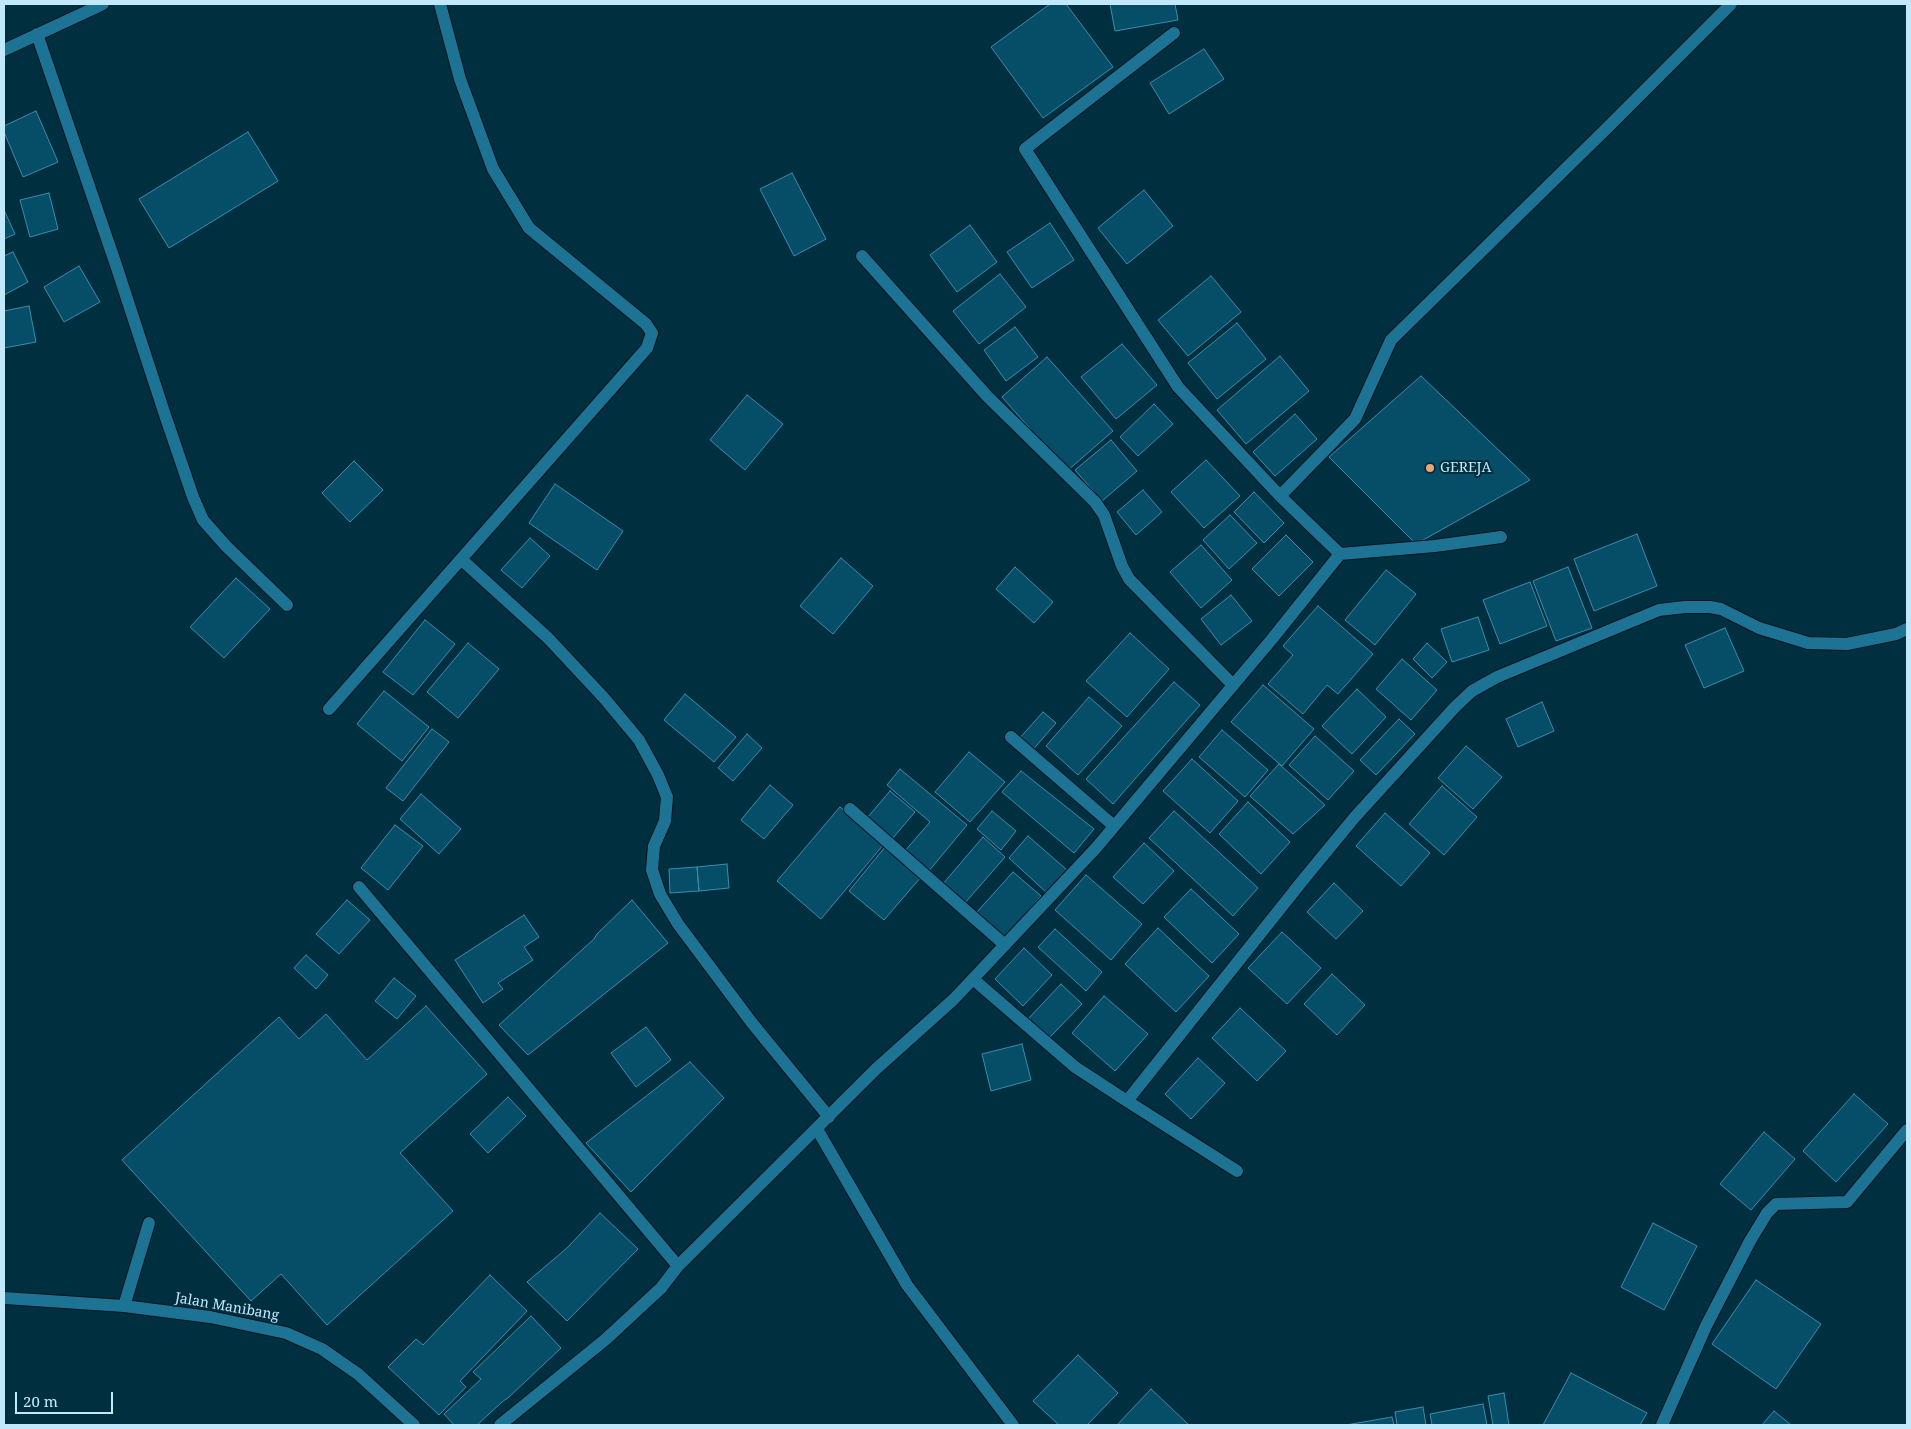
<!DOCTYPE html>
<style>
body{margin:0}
#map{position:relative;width:1911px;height:1429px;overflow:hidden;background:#002f40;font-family:"Noto Serif",serif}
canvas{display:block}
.frame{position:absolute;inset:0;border:5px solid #c2e8fb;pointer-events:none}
.scale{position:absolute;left:15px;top:1392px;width:98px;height:22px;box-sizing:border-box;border:2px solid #c2e8fb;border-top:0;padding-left:6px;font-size:15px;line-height:18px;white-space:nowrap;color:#c2e8fb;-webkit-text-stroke:4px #002f40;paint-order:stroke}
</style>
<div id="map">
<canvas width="1911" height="1429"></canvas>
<div class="frame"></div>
<div class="scale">20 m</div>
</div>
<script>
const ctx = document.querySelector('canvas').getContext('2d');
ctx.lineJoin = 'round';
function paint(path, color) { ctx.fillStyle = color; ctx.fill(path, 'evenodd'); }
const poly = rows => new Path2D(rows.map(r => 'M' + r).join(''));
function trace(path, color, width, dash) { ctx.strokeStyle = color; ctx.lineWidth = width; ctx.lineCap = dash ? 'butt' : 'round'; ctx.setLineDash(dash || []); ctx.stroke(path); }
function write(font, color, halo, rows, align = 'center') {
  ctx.font = font + ' "Noto Serif",serif'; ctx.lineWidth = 4; ctx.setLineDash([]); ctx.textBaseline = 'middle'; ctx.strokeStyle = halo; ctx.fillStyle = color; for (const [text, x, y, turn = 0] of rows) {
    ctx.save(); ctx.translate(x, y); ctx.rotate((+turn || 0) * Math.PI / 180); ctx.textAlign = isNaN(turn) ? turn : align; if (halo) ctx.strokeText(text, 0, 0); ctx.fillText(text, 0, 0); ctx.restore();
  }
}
const building = poly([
 [1050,4,1066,4,1113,67,1043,118,991,47,1050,4],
 [1110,4,1175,4,1178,20,1115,31,1110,4],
 [1204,49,1224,79,1169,114,1150,83,1204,49],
 [36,111,58,162,23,177,4,132,4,126,36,111],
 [248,132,278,181,169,248,139,199,248,132],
 [792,173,826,239,794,256,760,189,792,173],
 [1144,190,1173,226,1127,264,1098,228,1144,190],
 [49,193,58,229,30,237,20,200,49,193],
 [4,210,15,234,4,239,4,210],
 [1050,223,1074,260,1032,288,1007,252,1050,223],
 [970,225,997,262,957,292,930,255,970,225],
 [13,252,28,282,4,295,4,256,13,252],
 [79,266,100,302,64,322,44,287,79,266],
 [1000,274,1026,307,979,344,953,311,1000,274],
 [1211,276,1241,312,1188,356,1158,320,1211,276],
 [29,306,36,342,4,348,4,311,29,306],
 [1237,323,1266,359,1217,399,1188,363,1237,323],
 [1015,327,1038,357,1006,381,984,350,1015,327],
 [1122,344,1157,385,1116,419,1081,377,1122,344],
 [1280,356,1309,391,1246,444,1217,410,1280,356],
 [1047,357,1113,431,1067,471,1002,397,1047,357],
 [1421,376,1530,480,1416,544,1329,457,1421,376],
 [747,395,783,424,745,470,710,440,747,395],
 [1154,404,1173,424,1138,456,1120,437,1154,404],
 [1295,414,1317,439,1275,476,1253,452,1295,414],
 [1111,440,1137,471,1102,501,1075,470,1111,440],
 [1206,460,1240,496,1204,528,1171,492,1206,460],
 [354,461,383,490,350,522,322,493,354,461],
 [555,484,623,531,597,570,529,523,555,484],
 [1143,490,1162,512,1136,535,1117,512,1143,490],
 [1254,492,1284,523,1264,543,1234,512,1254,492],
 [1230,515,1257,543,1229,569,1203,540,1230,515],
 [1637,534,1657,586,1594,611,1574,559,1637,534],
 [1286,535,1313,562,1279,596,1252,569,1286,535],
 [530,538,550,556,522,588,501,570,530,538],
 [1201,545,1232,580,1201,608,1170,572,1201,545],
 [841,558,873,586,833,634,800,606,841,558],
 [1015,567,1053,602,1034,623,996,589,1015,567],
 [1568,567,1592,628,1556,641,1533,581,1568,567],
 [1386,570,1416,594,1375,645,1345,620,1386,570],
 [236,578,270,609,224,658,190,627,236,578],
 [1530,582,1547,626,1500,644,1483,600,1530,582],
 [1231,595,1252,621,1221,645,1201,619,1231,595],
 [1318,606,1373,654,1338,694,1327,685,1303,714,1268,684,1293,655,1283,646,1318,606],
 [1478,617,1489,650,1452,662,1441,629,1478,617],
 [425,620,455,644,413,695,383,672,425,620],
 [1725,628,1744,671,1704,688,1685,645,1725,628],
 [1130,633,1169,669,1127,717,1086,681,1130,633],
 [468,643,499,669,458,718,427,692,468,643],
 [1427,643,1447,662,1432,678,1413,659,1427,643],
 [1402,659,1437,690,1411,720,1376,689,1402,659],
 [1174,682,1200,705,1113,804,1086,779,1174,682],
 [1263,685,1314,729,1282,766,1231,722,1263,685],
 [1357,689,1386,717,1352,754,1322,726,1357,689],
 [384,691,429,727,402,761,357,724,384,691],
 [685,694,736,737,714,762,664,720,685,694],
 [1089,697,1122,726,1078,775,1046,746,1089,697],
 [1542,702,1554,731,1518,747,1506,719,1542,702],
 [1043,712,1056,723,1031,752,1018,740,1043,712],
 [1399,719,1415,734,1376,775,1360,760,1399,719],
 [432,729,449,742,403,801,386,788,432,729],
 [1222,730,1268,770,1245,797,1199,757,1222,730],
 [747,734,762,748,733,781,718,768,747,734],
 [1315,736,1354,771,1328,800,1289,765,1315,736],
 [1466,746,1502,777,1473,809,1438,778,1466,746],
 [969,752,1005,782,970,822,935,792,969,752],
 [1192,759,1238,801,1210,833,1163,791,1192,759],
 [1279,764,1325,805,1293,834,1250,796,1279,764],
 [900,769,967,825,928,872,904,852,930,822,887,785,900,769],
 [1021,771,1094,829,1074,853,1002,792,1021,771],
 [770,785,793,805,764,839,741,820,770,785],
 [1442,786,1477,817,1444,855,1409,824,1442,786],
 [890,791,915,812,892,839,867,818,890,791],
 [421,794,461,829,439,854,400,819,421,794],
 [1248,802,1290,842,1261,874,1219,834,1248,802],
 [840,807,884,844,821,919,777,881,840,807],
 [992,811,1016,831,1001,850,977,829,992,811],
 [1174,811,1258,888,1233,916,1149,838,1174,811],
 [1385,813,1430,853,1401,886,1356,846,1385,813],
 [395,825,423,846,388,890,361,868,395,825],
 [1028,836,1067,870,1047,893,1009,858,1028,836],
 [983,837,1005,857,964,904,942,885,983,837],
 [1144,843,1174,871,1143,904,1113,877,1144,843],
 [886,846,921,877,884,920,849,891,886,846],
 [727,864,729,888,699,891,697,867,727,864],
 [697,867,699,891,670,893,669,869,697,867],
 [1013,872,1041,896,1005,937,977,912,1013,872],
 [1086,875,1142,924,1111,960,1055,910,1086,875],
 [1334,883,1363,911,1336,939,1307,912,1334,883],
 [1191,889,1239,934,1212,963,1164,917,1191,889],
 [347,900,370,920,339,954,316,934,347,900],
 [632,900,668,943,528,1055,499,1025,594,939,597,934,632,900],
 [524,915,539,937,524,947,533,960,498,983,503,989,483,1003,455,960,524,915],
 [1158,928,1209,976,1176,1012,1125,964,1158,928],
 [1055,929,1102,972,1086,991,1038,947,1055,929],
 [1282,932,1321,968,1287,1004,1248,968,1282,932],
 [1024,948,1052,975,1023,1006,995,979,1024,948],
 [306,955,328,975,316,989,294,968,306,955],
 [1332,974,1365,1005,1337,1035,1304,1004,1332,974],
 [394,978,416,996,397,1019,375,1001,394,978],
 [1061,984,1082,1004,1049,1038,1028,1019,1061,984],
 [1104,996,1148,1034,1115,1071,1072,1033,1104,996],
 [426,1006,487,1074,400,1153,453,1211,327,1325,281,1274,251,1301,122,1160,279,1017,299,1039,326,1014,367,1060,426,1006],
 [1240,1008,1286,1051,1257,1081,1212,1038,1240,1008],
 [646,1027,671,1060,636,1087,611,1053,646,1027],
 [1022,1044,1031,1080,991,1091,982,1054,1022,1044],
 [1198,1058,1225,1083,1191,1119,1165,1094,1198,1058],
 [690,1062,724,1098,631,1192,586,1143,690,1062],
 [1854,1094,1888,1124,1836,1182,1803,1151,1854,1094],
 [508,1097,526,1116,488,1153,470,1134,508,1097],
 [1764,1132,1795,1159,1751,1210,1720,1184,1764,1132],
 [600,1213,638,1249,567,1321,527,1282,567,1248,600,1213],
 [1653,1223,1697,1246,1664,1310,1621,1287,1653,1223],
 [490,1275,527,1311,460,1381,466,1387,439,1415,388,1367,416,1339,423,1345,490,1275],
 [1756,1280,1821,1324,1776,1389,1712,1344,1756,1280],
 [531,1316,561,1348,509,1397,502,1402,477,1425,454,1425,444,1414,481,1379,473,1372,531,1316],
 [1078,1355,1118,1393,1087,1425,1059,1425,1033,1401,1078,1355],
 [1571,1373,1647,1413,1640,1425,1543,1425,1571,1373],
 [1151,1389,1189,1425,1117,1425,1151,1389],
 [1504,1393,1509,1425,1493,1425,1488,1396,1504,1393],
 [1483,1404,1487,1425,1432,1425,1430,1414,1483,1404],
 [1423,1407,1426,1425,1397,1425,1395,1412,1423,1407],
 [1774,1411,1791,1425,1762,1425,1774,1411],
 [1392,1417,1394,1425,1346,1425,1392,1417]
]);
paint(building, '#064d67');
trace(building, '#3b8cae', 1);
const service = poly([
 [124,1306,149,1223]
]);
const minor = poly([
 [37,34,116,265,165,415,193,497,203,520,226,546,287,605],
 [4,50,103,4],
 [862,256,987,396,1095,502,1104,515,1122,566,1129,579,1233,685],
 [1280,496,1355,419,1391,340,1606,129,1731,4],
 [1340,554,1435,546,1501,537],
 [462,560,548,638,604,698,639,740,658,775,667,797,665,821,654,846,652,870,660,894,678,924,752,1023,829,1117],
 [329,709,647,348,652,333,646,324,529,228,493,169,460,79,440,4],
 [1011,737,1114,826],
 [850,809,1005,945],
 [359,887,678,1266,661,1288,606,1339,500,1425],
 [973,979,1075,1067,1127,1101,1303,880,1354,818,1455,707,1472,691,1497,677,1659,610,1685,607,1710,607,1721,609,1759,628,1808,643,1847,644,1896,634,1907,629],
 [1127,1101,1237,1171],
 [817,1129,907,1285,1013,1425],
 [678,1266,876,1069,954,999,1096,848,1272,639,1340,554,1280,496,1178,387,1025,149,1174,33],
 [1662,1425,1706,1326,1750,1241,1767,1213,1776,1204,1847,1202,1907,1130]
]);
const tertiary = poly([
 [4,1298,124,1306,210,1317,286,1333,322,1349,358,1374,414,1425]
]);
trace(service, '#001520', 14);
trace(minor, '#001520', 14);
trace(tertiary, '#001520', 14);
trace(service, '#1d7394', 12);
trace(minor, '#1d7394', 12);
trace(tertiary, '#1d7394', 12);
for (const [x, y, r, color] of [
 [1430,468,5,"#f0a278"]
]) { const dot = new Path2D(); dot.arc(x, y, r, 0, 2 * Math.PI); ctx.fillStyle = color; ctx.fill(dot); trace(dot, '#002f40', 2); }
write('14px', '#c2e8fb', '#002f40', [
 ["GEREJA",1440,468]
], 'left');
write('14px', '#c2e8fb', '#002f40', [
 ["Jalan Manibang",227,1307,10]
]);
</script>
